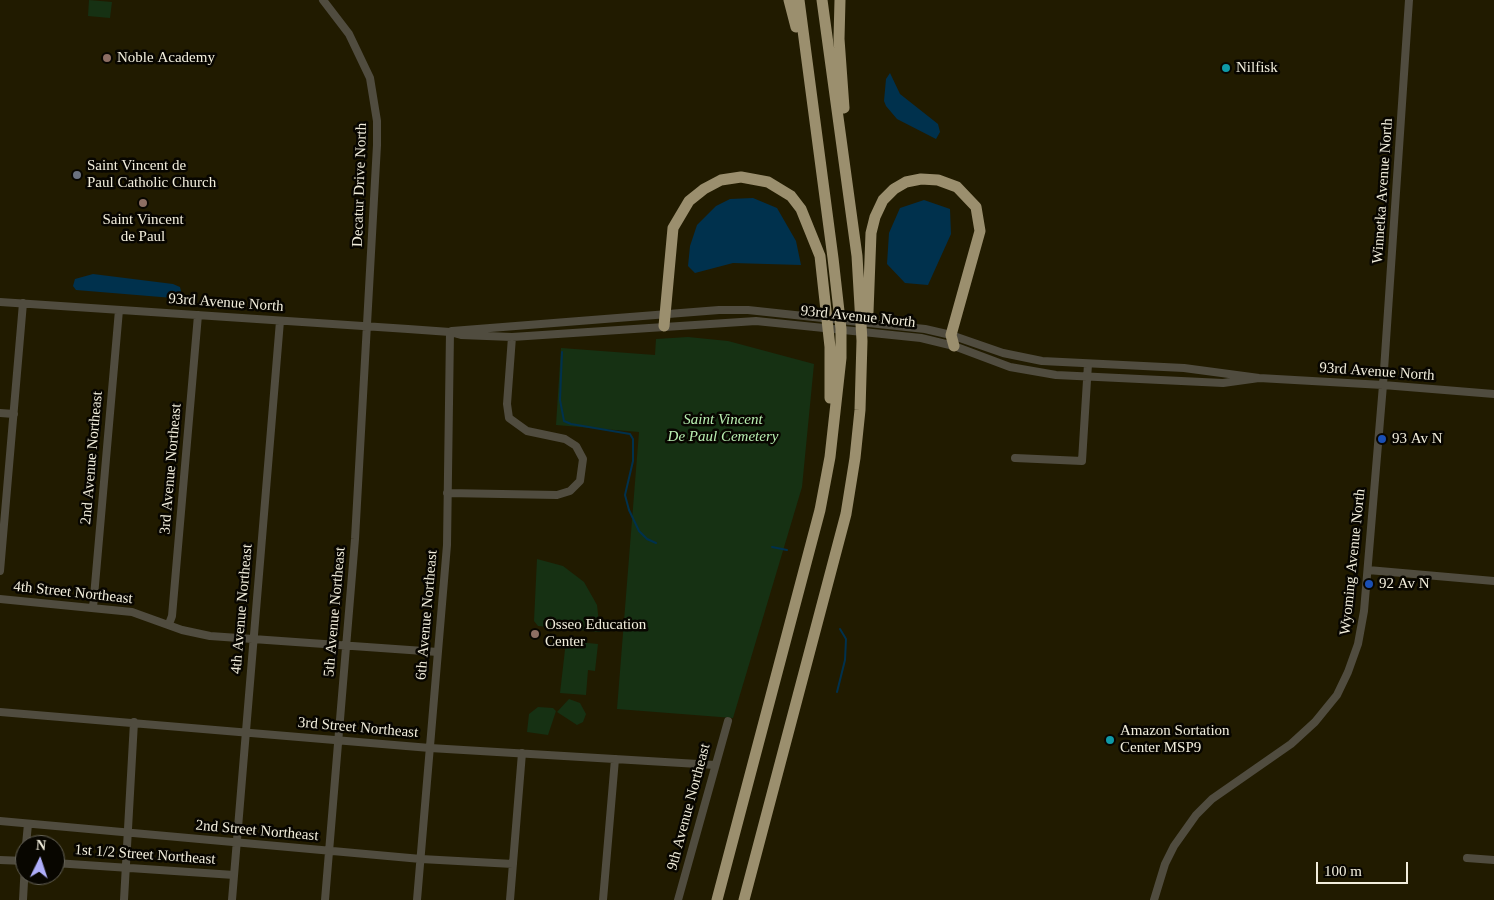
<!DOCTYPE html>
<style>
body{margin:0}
#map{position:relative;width:1494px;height:900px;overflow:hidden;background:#211b00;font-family:Georgia,serif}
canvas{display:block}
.north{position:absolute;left:15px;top:835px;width:50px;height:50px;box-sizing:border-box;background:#080600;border:1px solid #666358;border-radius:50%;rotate:4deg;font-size:14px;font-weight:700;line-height:20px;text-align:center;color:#f2eedc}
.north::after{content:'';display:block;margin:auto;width:18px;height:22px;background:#afaefa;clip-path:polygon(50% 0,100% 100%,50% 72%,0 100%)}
.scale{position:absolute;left:1316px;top:862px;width:92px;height:22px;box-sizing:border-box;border:2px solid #f2eedc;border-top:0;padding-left:6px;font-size:15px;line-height:18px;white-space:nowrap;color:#f2eedc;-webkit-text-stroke:4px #080600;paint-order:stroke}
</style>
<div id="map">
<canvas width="1494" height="900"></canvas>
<div class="north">N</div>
<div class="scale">100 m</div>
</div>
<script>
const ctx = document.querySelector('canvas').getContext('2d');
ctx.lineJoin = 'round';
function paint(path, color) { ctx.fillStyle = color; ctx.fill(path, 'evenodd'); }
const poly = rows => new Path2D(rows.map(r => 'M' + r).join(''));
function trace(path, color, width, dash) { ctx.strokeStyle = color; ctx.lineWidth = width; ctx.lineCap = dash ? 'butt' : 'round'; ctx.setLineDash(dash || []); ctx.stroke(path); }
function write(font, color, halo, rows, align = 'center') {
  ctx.font = font + ' Georgia,serif'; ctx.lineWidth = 5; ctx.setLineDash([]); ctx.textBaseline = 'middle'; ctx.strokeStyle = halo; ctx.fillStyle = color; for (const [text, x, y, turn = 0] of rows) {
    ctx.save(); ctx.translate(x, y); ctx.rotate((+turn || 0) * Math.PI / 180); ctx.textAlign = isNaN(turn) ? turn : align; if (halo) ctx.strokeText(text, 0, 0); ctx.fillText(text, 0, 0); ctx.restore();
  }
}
paint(poly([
 [89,0,112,2,110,18,88,16],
 [688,337,728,341,814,364,802,487,733,718,617,709,639,432,556,425,561,348,655,355,656,339],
 [537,559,563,566,584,582,597,605,600,632,538,626,534,621],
 [566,641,598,644,595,671,588,670,586,695,560,693],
 [569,699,580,703,586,714,583,722,577,725,557,712],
 [538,707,553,708,556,711,548,735,527,732,529,714]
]), '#163113');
paint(poly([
 [890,73,900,94,938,124,940,132,936,139,897,119,886,106,884,101,886,79],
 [753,198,777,208,796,241,801,265,733,263,695,273,688,266,690,246,697,225,716,206,730,199],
 [924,200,950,209,951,234,928,285,905,283,887,264,889,233,900,208],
 [93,274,173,284,180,287,181,291,180,295,173,298,76,290,73,286,75,279]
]), '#00314d');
trace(poly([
 [562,352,560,400,564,421,571,424,630,434,633,439,633,461,625,495,629,510,639,531,647,539,656,543],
 [772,547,787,550],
 [837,692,845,660,846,639,840,629]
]), '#00314d', 2);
trace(poly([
 [323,0,349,34,370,78,377,121,377,145,355,539,325,900],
 [0,302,408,329,450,332,461,335,512,337,756,321,921,338,954,346,1010,367,1056,375,1223,383,1259,378],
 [452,331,719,310,748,310,925,329,951,335,1003,353,1042,361,1184,368,1259,378,1383,385,1494,394],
 [0,413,14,414],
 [1015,458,1082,461,1088,364],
 [447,493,557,495,570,491,580,481,583,459,576,446,565,439,527,431,509,418,507,404,512,337],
 [1368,570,1494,581],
 [0,571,23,303],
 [0,599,132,612,182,630,210,636,438,652],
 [93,608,119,310],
 [169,624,172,616,198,315],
 [0,712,430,748,715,765],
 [0,821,421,859,513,864],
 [26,845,28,824],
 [1467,858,1494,860],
 [0,860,25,861],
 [55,863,234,875],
 [23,900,25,863],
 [124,900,134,722],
 [232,900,280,321],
 [417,900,447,545,450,332],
 [510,900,522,753],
 [603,900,615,759],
 [678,900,728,721],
 [1154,900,1165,864,1174,846,1196,815,1212,799,1291,744,1315,722,1337,695,1348,672,1358,644,1364,611,1383,385,1409,0]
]), '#504c3f', 8);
trace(poly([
 [789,0,796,27],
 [840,0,839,39,844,108],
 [868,312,871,233,875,217,883,200,894,189,906,182,921,179,938,180,957,187,976,207,980,231,951,335,954,346],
 [664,326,673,228,689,201,704,189,721,180,741,177,768,182,791,196,801,209,820,256,830,347,830,398],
 [717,900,820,510,830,457,841,358,841,329,833,258,799,0],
 [744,900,846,514,855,458,860,410,862,341,857,256,822,0]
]), '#9b8f6e', 11);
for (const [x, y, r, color] of [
 [107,58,5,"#8d6e63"],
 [1226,68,5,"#0f9aa8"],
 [77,175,5,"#6b7280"],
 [143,203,5,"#8d6e63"],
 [1382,439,5,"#1a4fb4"],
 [1369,584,5,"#1a4fb4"],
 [535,634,5,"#8d6e63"],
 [1110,740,5,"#0f9aa8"]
]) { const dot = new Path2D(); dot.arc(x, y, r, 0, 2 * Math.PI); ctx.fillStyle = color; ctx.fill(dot); trace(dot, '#080600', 2); }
write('15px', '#f2eedc', '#080600', [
 ["Noble Academy",117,58],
 ["Nilfisk",1236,68],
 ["Saint Vincent de",87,166],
 ["Paul Catholic Church",87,183],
 ["Saint Vincent",143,220,"center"],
 ["de Paul",143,237,"center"],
 ["93 Av N",1392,439],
 ["92 Av N",1379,584],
 ["Osseo Education",545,625],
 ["Center",545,642],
 ["Amazon Sortation",1120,731],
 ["Center MSP9",1120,748]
], 'left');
write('15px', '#f2eedc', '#080600', [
 ["Decatur Drive North",360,185,-88],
 ["Winnetka Avenue North",1383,191,-86],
 ["93rd Avenue North",226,303,4],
 ["93rd Avenue North",858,317,6],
 ["93rd Avenue North",1377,372,4],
 ["2nd Avenue Northeast",92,458,-85],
 ["3rd Avenue Northeast",171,469,-85],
 ["Wyoming Avenue North",1353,562,-84],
 ["4th Street Northeast",73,593,6],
 ["4th Avenue Northeast",242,609,-85],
 ["5th Avenue Northeast",335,612,-85],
 ["6th Avenue Northeast",427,615,-85],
 ["3rd Street Northeast",358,728,5],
 ["9th Avenue Northeast",689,807,-75],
 ["2nd Street Northeast",257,831,5],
 ["1st 1/2 Street Northeast",145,855,4]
]);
write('italic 15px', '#b9efb1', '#080600', [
 ["Saint Vincent",723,420],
 ["De Paul Cemetery",723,437]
]);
</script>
